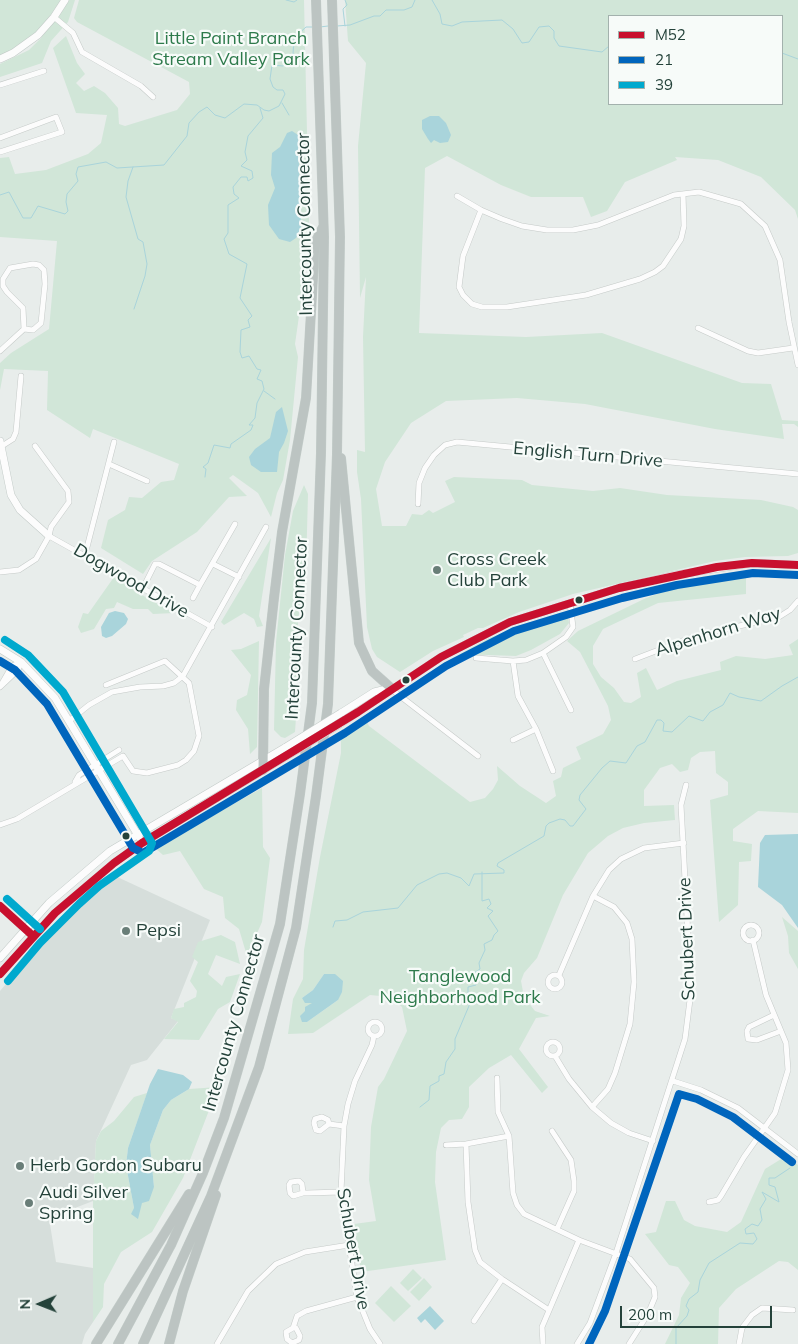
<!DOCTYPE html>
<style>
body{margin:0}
#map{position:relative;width:798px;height:1344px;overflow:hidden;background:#e8edeb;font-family:Mulish,sans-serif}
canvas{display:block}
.legend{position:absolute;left:608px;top:15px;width:175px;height:90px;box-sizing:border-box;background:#f7fbf9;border:1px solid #a3b1ad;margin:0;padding:6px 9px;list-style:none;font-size:15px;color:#24423a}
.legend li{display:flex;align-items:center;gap:10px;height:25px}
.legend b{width:25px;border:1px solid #a3b1ad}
.north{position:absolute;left:15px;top:1279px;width:50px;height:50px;-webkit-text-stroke:4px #f7fbf9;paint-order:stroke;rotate:269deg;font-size:14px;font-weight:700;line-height:20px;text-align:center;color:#24423a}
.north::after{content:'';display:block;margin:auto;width:18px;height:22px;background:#24423a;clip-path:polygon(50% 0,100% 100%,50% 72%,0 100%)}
.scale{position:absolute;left:620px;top:1306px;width:152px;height:22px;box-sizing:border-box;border:2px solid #24423a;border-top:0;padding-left:6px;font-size:15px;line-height:18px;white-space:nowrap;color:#24423a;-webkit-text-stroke:4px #f7fbf9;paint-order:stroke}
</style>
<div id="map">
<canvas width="798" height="1344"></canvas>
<ul class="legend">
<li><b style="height:6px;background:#c8102e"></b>M52</li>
<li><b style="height:6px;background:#0065bd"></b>21</li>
<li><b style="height:6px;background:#00a9ce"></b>39</li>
</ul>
<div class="north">N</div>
<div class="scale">200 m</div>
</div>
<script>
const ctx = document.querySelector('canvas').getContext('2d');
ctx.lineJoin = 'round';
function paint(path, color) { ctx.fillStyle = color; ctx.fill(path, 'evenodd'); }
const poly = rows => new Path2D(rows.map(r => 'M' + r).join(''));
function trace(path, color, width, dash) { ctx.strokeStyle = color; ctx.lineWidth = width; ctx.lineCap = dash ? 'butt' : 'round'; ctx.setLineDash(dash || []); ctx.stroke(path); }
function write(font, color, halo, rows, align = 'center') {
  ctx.font = font + ' Mulish,sans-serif'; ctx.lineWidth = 4.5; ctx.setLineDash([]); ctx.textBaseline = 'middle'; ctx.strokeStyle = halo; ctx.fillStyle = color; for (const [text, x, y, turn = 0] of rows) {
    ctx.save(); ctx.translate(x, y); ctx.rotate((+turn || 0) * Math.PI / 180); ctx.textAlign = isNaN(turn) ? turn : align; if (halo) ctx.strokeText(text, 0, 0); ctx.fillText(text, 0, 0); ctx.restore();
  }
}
paint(poly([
 [113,875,210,920,171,1018,178,1021,147,1060,131,1065,96,1141,93,1201,49,1218,56,1262,93,1268,93,1322,85,1334,82,1344,0,1344,0,991,54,927]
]), '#d6dedb');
paint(poly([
 [0,0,75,0,68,22,51,41,42,63,0,77,0,64,29,50,42,37,0,55],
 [79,0,304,0,309,221,305,245,305,290,300,309,295,344,298,357,290,440,283,480,277,493,271,517,258,493,233,475,229,478,247,496,229,497,197,532,152,561,143,574,101,548,108,520,125,510,129,497,142,498,161,482,174,480,179,464,93,429,90,438,47,410,48,371,4,369,0,390,0,363,11,353,49,329,57,241,0,237,0,158,9,157,15,174,46,170,88,154,101,143,107,115,76,113,53,48,66,36,77,63,85,74,76,83,84,91,94,86,105,93,118,108,119,124,125,126,177,110,190,94,189,82,77,22,74,18],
 [345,0,798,0,798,219,795,210,761,177,718,160,675,157,677,160,625,182,607,211,591,217,583,197,531,197,501,185,447,156,425,168,419,333,526,337,602,333,742,383,771,384,782,420,798,421,798,427,794,424,782,424,784,439,715,429,585,404,517,398,446,401,411,423,385,462,376,489,382,526,406,526,412,514,422,515,429,510,433,513,455,502,445,481,454,477,522,480,532,485,593,491,620,488,667,495,761,500,793,507,798,510,798,553,788,556,745,557,715,561,573,594,519,612,483,628,478,628,463,635,464,637,433,651,400,672,377,657,372,649,367,627,361,499,357,472,357,450,365,452,363,337,366,277,360,298,358,146,366,63,348,41],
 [609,16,782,16,782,104,609,104],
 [304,485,308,494,306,568,298,621,298,688,295,732,285,738,281,737,274,730,276,642,285,555,293,511],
 [271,538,259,616,263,626,257,627,254,619,244,613,224,625,221,622],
 [746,571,746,594,658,603,603,629,593,646,593,664,601,677,614,688,624,702,631,703,641,697,637,673,646,668,657,690,677,681,721,670,720,662,736,656,765,659,793,655,789,645,798,639,798,813,758,811,733,829,733,841,752,844,751,861,739,862,738,905,719,922,710,800,728,795,728,782,716,773,715,751,700,752,691,758,688,770,680,772,672,764,660,768,644,790,644,806,674,805,675,820,644,823,623,828,608,836,588,853,563,895,537,958,524,973,521,981,524,997,535,1011,550,1016,536,1018,519,1049,548,1087,542,1093,511,1055,489,1068,469,1087,469,1107,462,1119,449,1120,441,1128,436,1152,435,1182,446,1260,361,1272,354,1224,376,1221,369,1180,371,1127,378,1087,384,1079,407,1031,402,1007,391,997,370,995,313,1033,288,1034,293,999,303,979,304,950,320,857,341,753,341,735,365,717,369,726,470,802,485,798,493,789,498,780,497,766,520,786,546,803,556,796,553,781,561,777,563,768,581,759,576,747,603,734,611,720,608,706,580,652,567,641,578,631,644,599,704,576],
 [324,974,338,1000,307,1022,301,1016,313,1003,302,998,313,990],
 [114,577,122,579,142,595,174,613,153,614,148,609,133,609,117,602,114,608,106,609,94,629,81,633,78,627,83,613,88,614],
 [563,612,568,616,569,623,560,634,531,650,516,656,460,654,489,638],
 [259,641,257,747,250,754,248,729,236,710,237,700,247,695,251,675,231,650,241,649],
 [262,788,263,847,270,858,262,922,247,956,239,929,225,918,223,897,204,889,180,851,163,855,155,848],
 [782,917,798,931,798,969,789,953,788,936],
 [221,935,235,942,240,964,216,955,208,974,222,986,226,977,240,974,230,1002,218,1009,199,1040,164,1039,178,1022,171,1018,174,1009,184,1007,184,1003,196,997,197,991,190,981,198,962,192,957,198,942],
 [218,1087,183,1178,152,1232,121,1252,104,1284,103,1307,93,1322,93,1201,96,1141,101,1131,114,1121,134,1097,147,1093,128,1148,126,1165,134,1208,142,1203,154,1187,150,1145,163,1110,171,1100,189,1089],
 [786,1156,798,1165,798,1270,788,1262,779,1261,736,1289,719,1308,718,1344,665,1344,679,1315,681,1298,690,1283,678,1267,669,1265,645,1234,656,1232,666,1201,675,1201,684,1220,695,1226,727,1232,741,1222,765,1169],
 [413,1269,422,1278,408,1291,400,1283],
 [424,1278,432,1287,419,1301,410,1292],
 [391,1286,411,1306,394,1322,375,1303]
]), '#d1e6d8');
paint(poly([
 [430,116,439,116,446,123,451,135,448,142,440,143,434,140,431,143,428,139,422,129,422,120],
 [292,131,298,135,301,227,296,238,290,242,279,239,269,225,268,205,275,188,271,175,272,153,280,147,287,133],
 [282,407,288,431,284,443,279,452,277,472,261,472,251,465,249,457,255,449,270,438,276,412],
 [115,611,124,613,128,619,126,624,112,636,106,638,102,636,101,627,109,613],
 [798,834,798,928,782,905,758,887,760,843,765,835],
 [324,974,335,974,343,981,342,992,338,1000,307,1022,302,1022,300,1016,305,1011,305,1007,312,1003,305,1003,302,998,313,990],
 [158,1069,183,1075,192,1082,189,1089,171,1100,163,1110,150,1145,154,1187,149,1201,142,1203,138,1219,131,1214,134,1208,126,1165,128,1148,150,1084],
 [430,1306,444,1321,435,1330,425,1319,421,1323,417,1318]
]), '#a9d4db');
trace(poly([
 [286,0,294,2,297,0],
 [432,0,440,14,442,24,452,26,462,22,502,20,513,29,522,43,529,42,539,27,549,26,554,31,554,38,559,46,602,52,609,46],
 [337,26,350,25,374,16,380,16,386,10,404,10,412,7,415,0],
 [345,26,343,9,347,5,345,0],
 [320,27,328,26],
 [782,53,798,59],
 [282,103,289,115],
 [133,167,128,181,126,197,138,239,143,242,147,264,145,276,134,309],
 [0,195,9,192,23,218,31,218,38,206,65,214,68,211,66,202,67,194,78,181,76,174,78,167,106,162,117,168,164,165,187,136,189,123,199,112,207,107,215,115,225,118,244,104,257,105,264,110,269,111,279,106,285,94,283,90,277,90,273,87,270,79,272,65,283,66,288,62,293,54,294,38,306,27,313,27],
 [264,391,275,399],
 [205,477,206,469,203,467,208,463,214,445,230,448,231,444,251,430,253,425,249,425,255,418,257,403,264,389,262,381,257,379,261,370,257,369,249,356,242,358,240,352,241,330,250,327,248,320,252,316,240,298,247,264,229,254,224,239,228,233,228,205,239,198,234,194,233,187,241,177,247,177,248,181,253,178,252,171,241,166,247,160,245,152,248,136,263,118,260,108],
 [333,927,335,921,347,920,363,912,398,908,417,885,439,874,447,873,461,878,469,886,474,874,504,873,504,870,497,866,498,863,544,836,546,826,549,823,560,819,565,820,570,826,573,826,586,809,579,800,580,795,602,768,610,761,626,763,637,746,645,742,657,720,661,720,664,723,663,731,672,732,689,716,703,721,710,712,723,705,730,693,739,697,761,701,782,686,798,677],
 [420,1107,429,1100,430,1086,439,1081,439,1076,444,1074,446,1062,455,1049,455,1039,474,994,468,993,468,987,476,985,474,973,480,969,479,963,485,950,484,944,492,940,494,935,498,931,488,916,493,911,487,908,491,904,489,899,482,901,482,872],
 [676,1344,676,1328,687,1316,689,1310,686,1306,689,1299,698,1292,700,1280,709,1263,740,1243,753,1244,757,1239,754,1233,746,1234,745,1229,752,1224,758,1226,762,1220,760,1209,766,1199,762,1192,779,1202,775,1187,769,1185,769,1178,775,1178,790,1168]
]), '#a9d4db', 1);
const street = poly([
 [54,17,73,33,82,52,141,86,153,97],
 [0,85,44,71],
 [0,138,56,117,62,132,0,152],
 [457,196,481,210,502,219,522,226,547,230,573,230,598,225,674,195,699,192,741,204,765,226,780,260,789,322,798,365],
 [481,210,463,256,459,287,463,295,472,304,482,307,507,307,586,295,640,279,655,272,663,266,681,239,684,226,683,194],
 [33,264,39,265,44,270,45,284,41,323,33,330,24,329,23,308,7,292,3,286,3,279,10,268,33,264],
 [698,328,748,351,758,353,793,348],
 [0,351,24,329],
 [2,446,13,439,16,432,21,376],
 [109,464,147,481],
 [418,504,419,483,425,468,434,455,445,445,457,442,798,474],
 [49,536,212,627],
 [85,555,114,442],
 [213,564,239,577],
 [0,572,19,570,36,559,49,536,51,527,69,502,68,491,35,446],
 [200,585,235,524],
 [143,588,155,564,159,564,200,585,193,598],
 [543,653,571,710],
 [476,658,513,661,526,660,543,653,566,637,573,627,570,603],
 [635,659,695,636,779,617,790,610,798,601],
 [513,661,518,696,536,729,553,771],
 [1,685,12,666,21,662],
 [0,687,18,670,21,662],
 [391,689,478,756],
 [69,721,89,705,112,692,140,687,163,686,174,683,183,676,266,527],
 [513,740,536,729],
 [75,782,79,775,119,750],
 [0,825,17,819,123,756,133,771,147,773,178,765,186,760,194,751,199,736,189,683,165,661,106,685],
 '743 933a8 8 0 1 1 16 0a8 8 0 1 1-16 0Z',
 '548 982a7 7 0 1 1 14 0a7 7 0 1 1-14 0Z',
 [559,975,593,896,609,870,621,859,644,848,684,843],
 [774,1015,749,1027,747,1031,748,1039,757,1040,781,1031],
 '368 1029a7 7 0 1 1 14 0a7 7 0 1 1-14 0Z',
 [374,1036,372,1045,355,1081,348,1104,344,1126,341,1192,357,1297,370,1329,380,1344],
 '546 1049a7 7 0 1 1 14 0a7 7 0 1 1-14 0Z',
 [555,1056,569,1079,592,1107,611,1123,629,1133,653,1141],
 [497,1078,498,1112,509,1136,513,1193,517,1205,524,1214,579,1240,630,1259,654,1288,655,1297,648,1314,629,1344],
 [673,1081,701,1090,738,1108,798,1154],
 [592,1107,608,1089,615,1073,630,1024,634,982,632,939,627,923,614,907,593,896],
 [329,1124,320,1131,316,1130,314,1123,315,1119,322,1117,328,1120,329,1124,344,1126],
 [552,1131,571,1160,574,1181,574,1191,557,1229],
 [509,1136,466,1144,468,1202,475,1250,480,1262,502,1279,549,1310],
 [446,1145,466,1144],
 [303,1193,293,1196,290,1193,289,1185,291,1182,299,1181,302,1184,303,1193,307,1193,341,1192],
 [709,1202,718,1200,721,1196,744,1157,775,1113,788,1070,786,1043,766,995,753,940],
 [474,1321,502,1279],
 [293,1328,296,1328,300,1336,299,1340,292,1343,287,1339,286,1332,293,1328,297,1316,306,1311,357,1297],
 [217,1344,248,1291,276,1264,305,1252,349,1245],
 [543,1344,542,1327,579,1240],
 [577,1344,590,1323,616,1253,685,1039,691,992,681,805,686,785],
 [739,1344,742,1328,752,1315,762,1308,793,1310]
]);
const secondary = poly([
 [0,59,13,53,38,35,54,17,65,0],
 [0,441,11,495,20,510,49,536],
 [0,649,21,662,55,698,139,837],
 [341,713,374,692,391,688],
 [340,724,441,657,510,622,619,588,675,575,752,563,798,565],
 [0,906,33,936],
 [0,958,49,903,110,851,286,747],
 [0,974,55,913,114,863,142,843,285,757]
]);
const highway = poly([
 [341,458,359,643,372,671,391,688],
 [263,770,264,689,274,598,282,532,306,398,315,243,323,227],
 [96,1344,189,1194],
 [118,1344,171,1245,203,1173,224,1118,280,924,300,794,312,703,321,453,324,237,316,0],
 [143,1344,211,1196,259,1067,296,928,316,796,328,704,337,454,340,237,332,0],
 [169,1344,183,1291,216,1195]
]);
trace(street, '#c5cac8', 6);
trace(secondary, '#c3cbc8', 8);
trace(highway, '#c3ccc9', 10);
trace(street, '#fcfcfc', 5);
trace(secondary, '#fcfcfc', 7);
trace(highway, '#bcc4c2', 9);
const secondaryBridge = poly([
 [286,747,341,713],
 [285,757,340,724]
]);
trace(secondaryBridge, '#c3cbc8', 8, []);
trace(secondaryBridge, '#fcfcfc', 7);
trace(poly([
 [0,906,33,936],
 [0,974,55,913,114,863,142,843,358,712,441,657,510,622,619,588,717,567,752,563,798,565]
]), '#c8102e', 8);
trace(poly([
 [0,661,15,670,47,704,133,848,143,853,345,733,446,666,514,631,622,598,677,585,753,573,798,575],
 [589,1344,605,1311,679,1094,697,1099,733,1117,792,1162]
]), '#0065bd', 8);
trace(poly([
 [5,640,28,655,63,692,152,843,149,851,99,886,79,904,40,943,8,981],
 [7,899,40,929]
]), '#00a9ce', 8);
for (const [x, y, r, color] of [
 [437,570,5,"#697e78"],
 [579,600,4.5,"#24423a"],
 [406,680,4.5,"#24423a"],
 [126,836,4.5,"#24423a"],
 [126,931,5,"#697e78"],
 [20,1166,5,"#697e78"],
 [29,1203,5,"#697e78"]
]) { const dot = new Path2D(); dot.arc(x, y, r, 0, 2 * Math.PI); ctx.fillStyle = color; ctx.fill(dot); trace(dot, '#f7fbf9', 2); }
write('18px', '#2d7a4b', '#f7fbf9', [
 ["Little Paint Branch",231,39],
 ["Stream Valley Park",231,60],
 ["Tanglewood",460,977],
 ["Neighborhood Park",460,998]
]);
write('18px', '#24423a', '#f7fbf9', [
 ["Intercounty Connector",305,224,-91],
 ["English Turn Drive",588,455,5],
 ["Dogwood Drive",131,581,30],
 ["Intercounty Connector",297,628,-87],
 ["Alpenhorn Way",718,632,-17],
 ["Schubert Drive",687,939,-92],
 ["Intercounty Connector",234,1023,-74],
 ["Schubert Drive",353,1249,80]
]);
write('18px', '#24423a', '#f7fbf9', [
 ["Cross Creek",447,560],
 ["Club Park",447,581],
 ["Pepsi",136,931],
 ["Herb Gordon Subaru",30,1166],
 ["Audi Silver",39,1193],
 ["Spring",39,1214]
], 'left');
</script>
